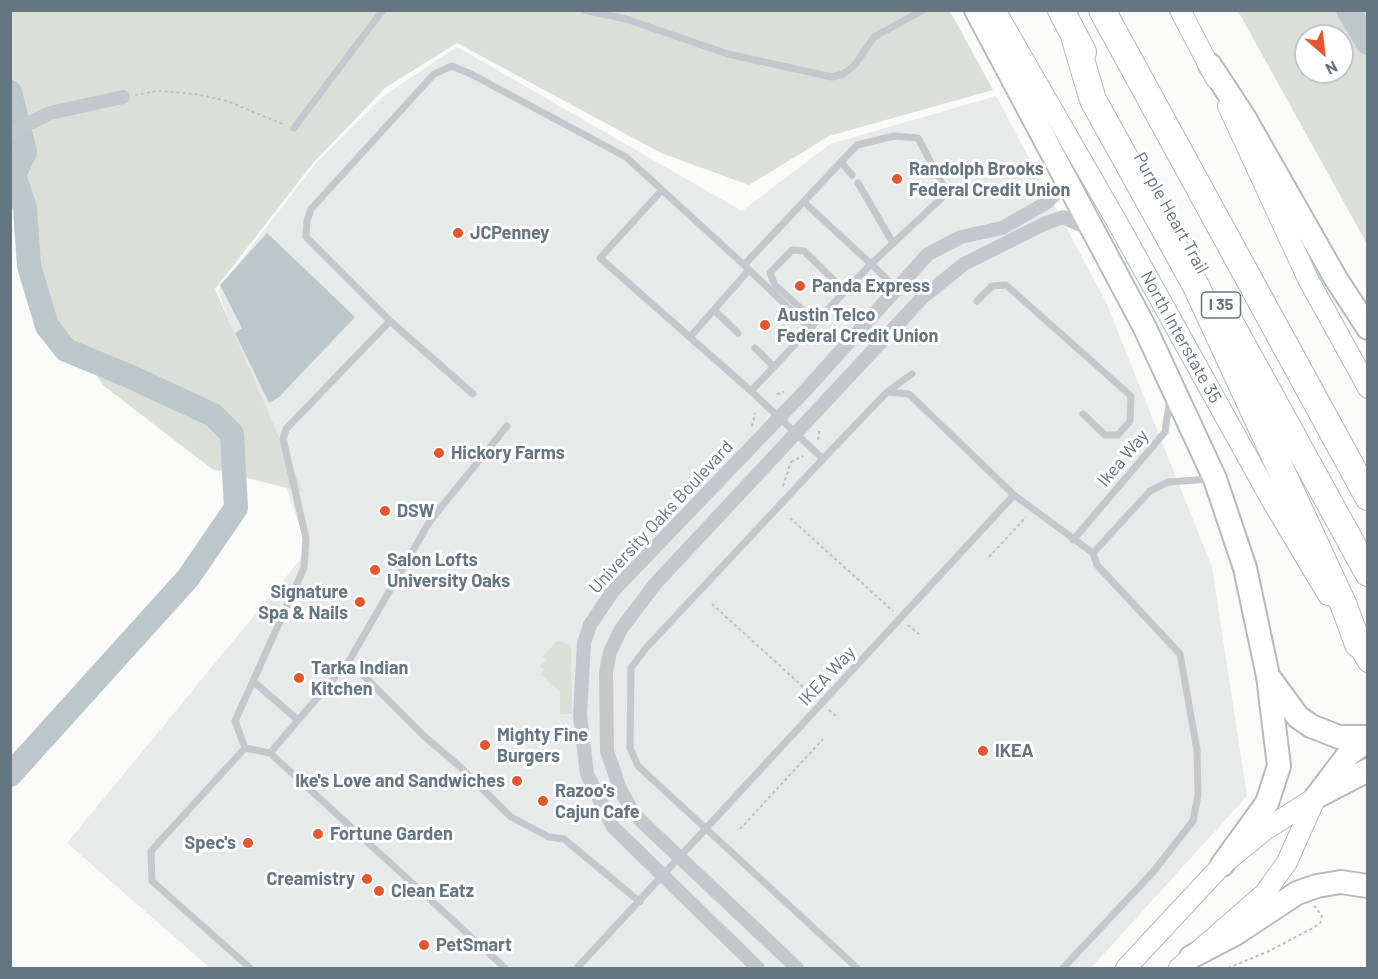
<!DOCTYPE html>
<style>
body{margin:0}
#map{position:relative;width:1378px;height:979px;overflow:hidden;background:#fafaf8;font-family:Barlow,sans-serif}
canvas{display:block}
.frame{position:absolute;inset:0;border:12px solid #657683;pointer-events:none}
.north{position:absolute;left:1294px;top:24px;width:60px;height:60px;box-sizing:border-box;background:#fff;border:2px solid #c1c8cd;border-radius:50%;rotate:152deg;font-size:16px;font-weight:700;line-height:24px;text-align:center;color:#657683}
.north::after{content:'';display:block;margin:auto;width:21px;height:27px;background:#e4572e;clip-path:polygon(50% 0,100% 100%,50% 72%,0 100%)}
</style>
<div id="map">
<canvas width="1378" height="979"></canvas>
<div class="frame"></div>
<div class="north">N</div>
</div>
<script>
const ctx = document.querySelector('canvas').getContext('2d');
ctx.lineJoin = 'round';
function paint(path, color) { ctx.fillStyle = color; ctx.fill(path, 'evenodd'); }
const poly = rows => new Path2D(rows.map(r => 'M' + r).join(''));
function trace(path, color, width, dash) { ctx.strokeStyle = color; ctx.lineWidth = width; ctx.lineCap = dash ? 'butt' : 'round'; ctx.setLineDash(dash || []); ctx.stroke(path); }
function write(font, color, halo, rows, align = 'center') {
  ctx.font = font + ' Barlow,sans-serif'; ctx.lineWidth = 6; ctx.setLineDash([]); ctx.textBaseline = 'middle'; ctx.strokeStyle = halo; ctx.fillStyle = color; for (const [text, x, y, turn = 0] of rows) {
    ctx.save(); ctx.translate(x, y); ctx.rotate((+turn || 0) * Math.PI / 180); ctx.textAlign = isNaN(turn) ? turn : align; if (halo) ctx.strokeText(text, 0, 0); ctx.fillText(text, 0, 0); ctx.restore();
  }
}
paint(poly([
 [457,47,742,211,830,144,996,96,1106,302,1212,567,1247,796,1091,968,210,968,67,843,308,550,218,290,316,163,386,94]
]), '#e8e9e9');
paint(poly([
 [11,10,950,11,993,90,829,136,749,185,661,153,457,43,385,88,313,163,215,289,303,492,212,469,104,386,19,267,20,110,11,114],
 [1238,11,1367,11,1367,244],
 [1306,36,1342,36,1342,72,1306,72],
 [557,641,571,645,572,714,560,714,560,692,540,674,544,670,540,666,546,660,543,657]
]), '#dadfd7');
paint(poly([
 [267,233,355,317,279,397,269,403,235,333,242,328,220,285]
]), '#bbc7cb');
trace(poly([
 [1348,10,1368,43],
 [10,92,25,152,14,175,25,208,29,266,47,326,66,350,129,376,213,415,232,434,236,508,188,578,10,775]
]), '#bbc7cb', 24);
const secondary = poly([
 [995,10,1117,222,1272,501,1328,595],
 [1180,10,1216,79],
 [1228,106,1308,279,1368,388],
 [1351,633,1368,662],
 [1126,968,1222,865,1265,830,1316,797],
 [1179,968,1265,893,1287,862,1316,797]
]);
const primary = poly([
 [976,10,1145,328,1215,479,1245,568,1268,676,1279,766,1267,803,1222,865],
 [1210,65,1244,117,1336,279,1368,328],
 [1271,680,1298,717,1311,726,1339,737,1368,737],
 [1318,796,1368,770],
 [1316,797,1348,755,1368,740],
 [1191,957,1235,934,1297,893,1317,886,1341,882,1368,886]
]);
const motorway = poly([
 [1061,10,1083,52],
 [1102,10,1368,497],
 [1074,36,1093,100,1196,286,1344,606,1358,644],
 [1225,313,1368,573]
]);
trace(secondary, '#b3babf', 22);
trace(primary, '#b5babe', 26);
trace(motorway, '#b4b9bd', 28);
trace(poly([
 [135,95,157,91,195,94,227,101,285,125],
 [777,394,784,392],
 [752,426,755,413],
 [818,440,820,428],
 [791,462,803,456],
 [783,486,791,462],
 [790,518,893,611],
 [989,557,1026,517],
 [712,604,813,696],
 [908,625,919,634],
 [829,710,836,716],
 [740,829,823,739],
 [1228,968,1269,951,1313,928,1320,923,1322,916,1313,904]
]), '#bbbfc2', 2, [3, 3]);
trace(poly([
 [584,10,626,19,728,54,832,77,843,74,854,66,874,37,923,10],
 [294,128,383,10],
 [841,162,852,175],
 [858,183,893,243],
 [662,190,600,258,751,391],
 [804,202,871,264,751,391,823,459,887,392,909,394,1014,495,1093,553,1097,565,1180,654,1197,750,1198,795,1193,821,1153,872,1063,968],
 [744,265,810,328],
 [977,301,992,286,1006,285,1131,396,1130,421,1118,435,1105,435,1083,414],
 [715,311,738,333],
 [390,321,473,394],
 [816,322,775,285,770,273,792,250,804,251,845,291],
 [690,337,748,271],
 [755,348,774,367],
 [887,392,912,374],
 [823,459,646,648,631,668,630,748,638,766,857,968],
 [1073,540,1165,432,1170,397],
 [1093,553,1150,491,1168,482,1211,479],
 [349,661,430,521,507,426],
 [254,682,298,720],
 [245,748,270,753],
 [250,968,152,881,151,851,245,748,235,721,304,568,306,538,283,439,286,429,390,321,306,237,307,221,311,209,434,74,452,66,471,74,626,157,744,265,857,145,894,136,918,138,947,193,871,264,896,288],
 [505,968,270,753,349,661,425,737,457,764,511,817,549,837,564,839,640,902],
 [577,968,1014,495]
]), '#c3c8cc', 7);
trace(poly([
 [10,133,50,113,123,97],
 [758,968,613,827,587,774,580,715,584,643,590,625,613,591,803,393,928,254,961,237,1002,228,1046,203,1058,191,1065,174],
 [797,968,640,820,630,807,620,789,607,751,606,672,610,652,621,629,656,583,923,297,964,264,1044,224,1063,217,1092,230]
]), '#c3c8cc', 14);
trace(secondary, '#fff', 20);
trace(primary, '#fff', 22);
trace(motorway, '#fff', 26);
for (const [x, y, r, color] of [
 [897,179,6,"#e4572e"],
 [458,233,6,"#e4572e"],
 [800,286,6,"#e4572e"],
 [765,325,6,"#e4572e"],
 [439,453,6,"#e4572e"],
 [385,511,6,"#e4572e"],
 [375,570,6,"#e4572e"],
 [360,602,6,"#e4572e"],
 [299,678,6,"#e4572e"],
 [485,745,6,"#e4572e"],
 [983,751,6,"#e4572e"],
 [517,781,6,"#e4572e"],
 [543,801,6,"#e4572e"],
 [318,834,6,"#e4572e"],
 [248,843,6,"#e4572e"],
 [367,879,6,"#e4572e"],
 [379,891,6,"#e4572e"],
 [424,945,6,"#e4572e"]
]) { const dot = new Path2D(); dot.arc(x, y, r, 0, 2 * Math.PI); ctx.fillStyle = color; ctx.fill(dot); trace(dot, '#fff', 2); }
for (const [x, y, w] of [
 [1221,305,39]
]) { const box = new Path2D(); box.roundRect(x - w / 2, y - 13, w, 26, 4.5); ctx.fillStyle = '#fff'; ctx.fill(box); trace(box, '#657683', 1.5); }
write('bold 16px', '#657683', null, [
 ["I 35",1221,305]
]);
write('bold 18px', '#657683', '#fff', [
 ["Randolph Brooks",909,169],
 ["Federal Credit Union",909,190],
 ["JCPenney",470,233],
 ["Panda Express",812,286],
 ["Austin Telco",777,315],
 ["Federal Credit Union",777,336],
 ["Hickory Farms",451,453],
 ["DSW",397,511],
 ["Salon Lofts",387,560],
 ["University Oaks",387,581],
 ["Signature",348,592,"right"],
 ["Spa & Nails",348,613,"right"],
 ["Tarka Indian",311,668],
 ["Kitchen",311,689],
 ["Mighty Fine",497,735],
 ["Burgers",497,756],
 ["IKEA",995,751],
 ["Ike's Love and Sandwiches",505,781,"right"],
 ["Razoo's",555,791],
 ["Cajun Cafe",555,812],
 ["Fortune Garden",330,834],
 ["Spec's",236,843,"right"],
 ["Creamistry",355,879,"right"],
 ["Clean Eatz",391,891],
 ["PetSmart",436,945]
], 'left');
write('18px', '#657683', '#fff', [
 ["Purple Heart Trail",1171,213,61],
 ["North Interstate 35",1181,337,61],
 ["Ikea Way",1123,458,-50],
 ["University Oaks Boulevard",661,517,-47],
 ["IKEA Way",827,676,-47]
]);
</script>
